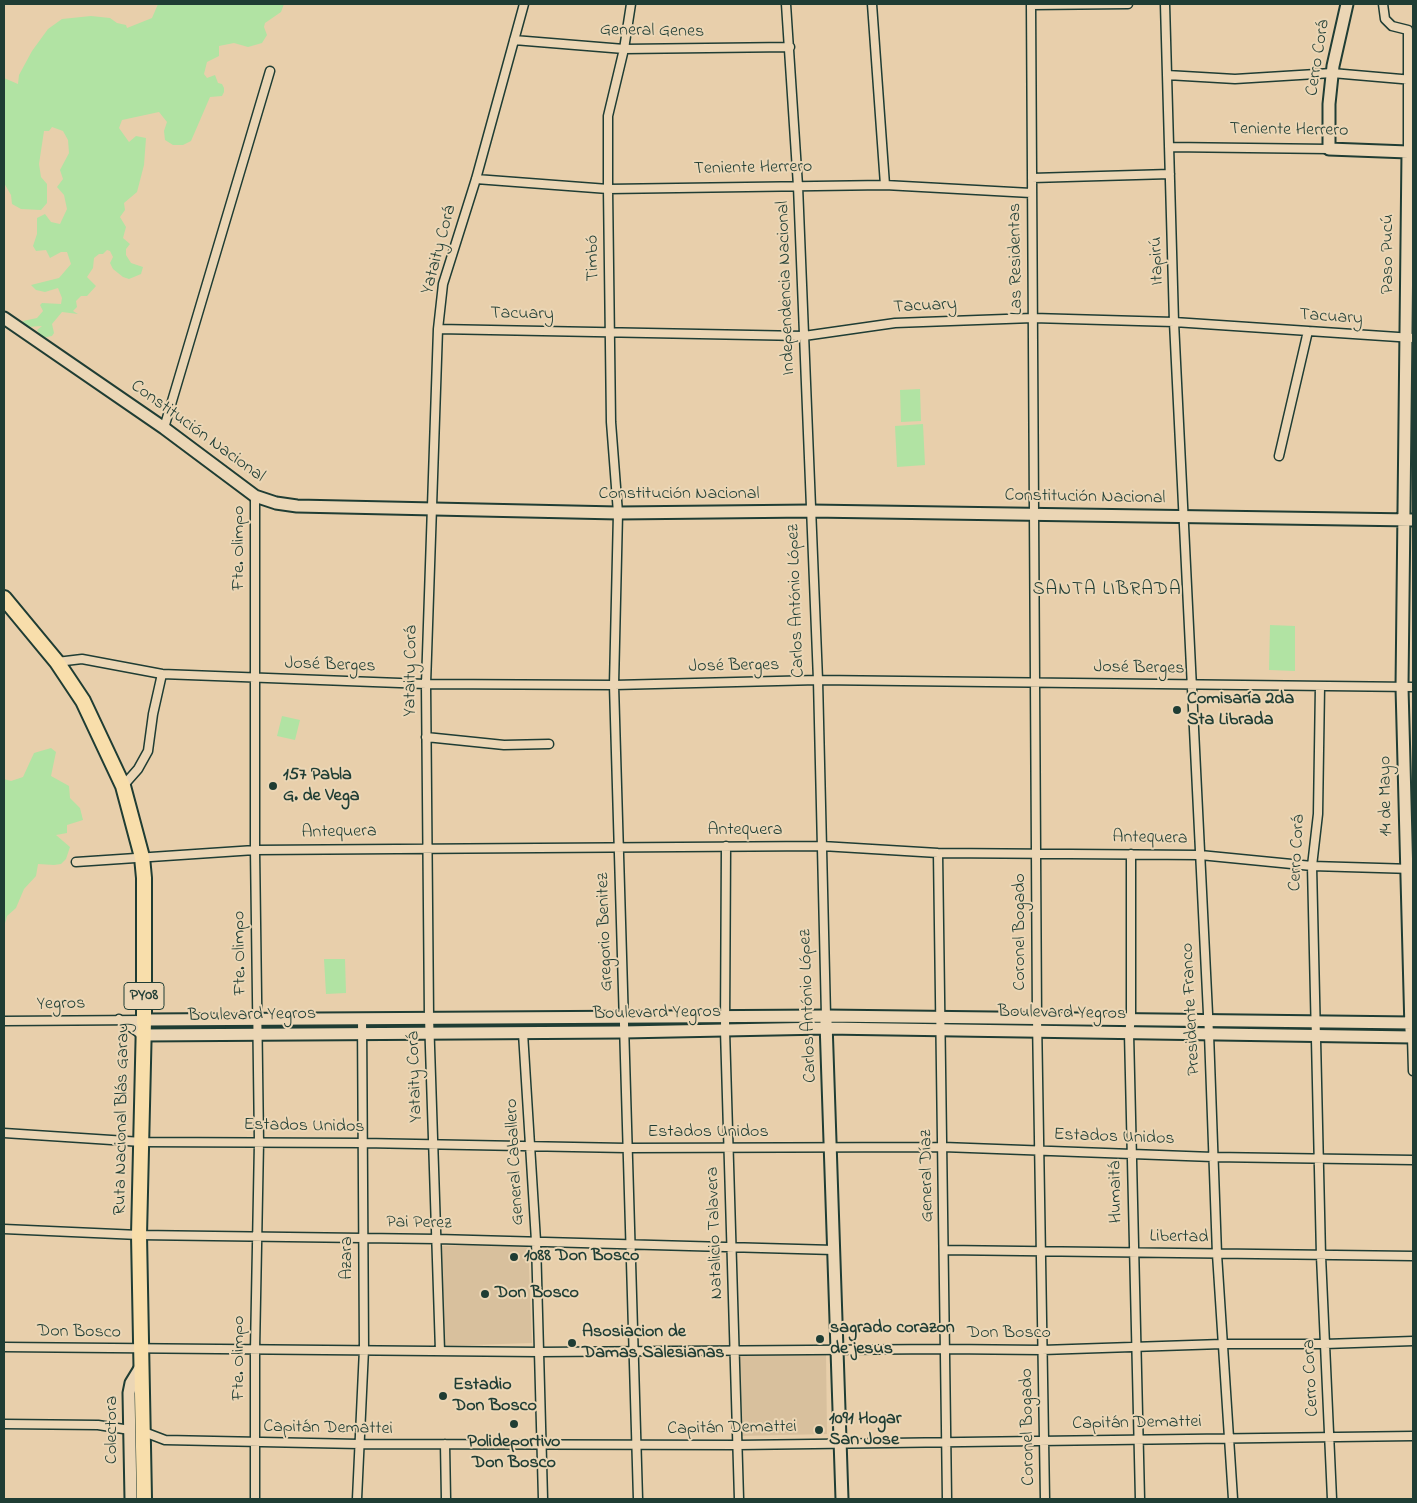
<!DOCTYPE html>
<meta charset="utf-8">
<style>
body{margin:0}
#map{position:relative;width:1417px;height:1503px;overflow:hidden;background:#e8cfab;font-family:"Indie Flower",sans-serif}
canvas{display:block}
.frame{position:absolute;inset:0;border:5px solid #1f3d34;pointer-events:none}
</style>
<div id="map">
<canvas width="1417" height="1503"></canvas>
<div class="frame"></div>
</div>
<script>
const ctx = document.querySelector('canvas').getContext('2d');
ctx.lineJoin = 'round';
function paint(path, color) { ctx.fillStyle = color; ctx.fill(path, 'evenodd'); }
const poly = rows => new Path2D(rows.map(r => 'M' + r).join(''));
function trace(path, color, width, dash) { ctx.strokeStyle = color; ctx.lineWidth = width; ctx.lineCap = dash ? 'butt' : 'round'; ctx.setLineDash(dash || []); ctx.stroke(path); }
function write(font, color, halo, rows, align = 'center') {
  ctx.font = font + ' "Indie Flower",sans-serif'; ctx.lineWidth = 4; ctx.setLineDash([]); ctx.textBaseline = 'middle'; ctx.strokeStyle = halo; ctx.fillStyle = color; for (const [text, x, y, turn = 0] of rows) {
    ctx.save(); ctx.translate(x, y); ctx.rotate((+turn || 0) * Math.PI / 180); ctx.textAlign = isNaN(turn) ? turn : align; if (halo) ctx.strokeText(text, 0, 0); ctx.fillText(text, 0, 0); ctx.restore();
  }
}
paint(poly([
 [528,1243,532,1343,442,1346,438,1246],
 [826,1352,827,1434,738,1436,736,1353]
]), '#d8c09d');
paint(poly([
 [158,4,284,4,281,12,265,23,264,27,267,35,262,43,248,47,234,43,219,46,219,56,207,62,204,74,207,78,215,75,218,83,222,84,224,88,224,92,222,96,210,97,191,141,183,145,173,145,165,140,164,131,167,122,159,112,122,120,119,128,129,142,136,136,146,138,144,165,137,192,124,203,125,210,120,217,126,227,123,238,130,244,126,249,126,255,131,263,143,267,141,274,129,279,123,277,113,269,110,263,113,257,110,251,107,250,103,254,99,254,94,258,93,268,87,277,96,286,87,296,81,296,76,301,77,307,73,311,78,314,62,312,52,324,54,333,52,336,42,338,37,330,42,326,27,327,21,324,23,321,37,318,43,311,40,305,42,303,61,304,62,298,58,288,45,292,36,290,31,285,59,278,71,264,67,252,61,252,50,258,46,250,36,251,33,246,37,234,37,218,45,214,51,222,60,224,67,209,64,195,57,187,63,179,60,170,69,153,68,140,63,131,52,127,49,131,44,131,39,164,41,177,47,184,47,203,41,210,21,209,12,204,11,195,4,183,4,78,18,84,19,75,32,51,48,29,62,19,91,16,110,18,117,23,126,25,127,28,152,18],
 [920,389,921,421,901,422,900,390],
 [923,424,925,465,897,467,895,426],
 [1270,625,1295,626,1295,671,1269,670],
 [282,716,300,720,295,740,277,736],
 [51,748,56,752,51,776,69,786,70,798,80,808,83,820,67,825,67,833,56,835,70,847,66,859,61,864,54,865,38,864,36,876,24,889,16,908,7,916,4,927,4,779,11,781,23,777,34,753],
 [324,959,345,959,346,993,326,994]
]), '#b1e3a3');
const street = poly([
 [631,4,624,49,608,116,608,189,611,422,618,513,614,685,638,1499],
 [786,4,798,186,818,680,826,1016],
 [872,4,885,185],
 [1031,4,1037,1018,1045,1499],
 [1165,4,1174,322,1209,1034,1217,1254,1233,1499],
 [1383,4,1385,19,1392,26,1408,30,1408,152,1411,152],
 [1031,5,1128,4],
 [514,40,624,49,790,47],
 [1167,75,1235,79,1332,73,1413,80],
 [1169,147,1329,149],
 [1032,178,1170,174],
 [476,179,608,189,885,185,1031,193],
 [438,329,804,336,895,323,1033,318,1174,322,1413,338],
 [164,428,270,71],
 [1279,456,1308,331],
 [255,496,255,850,259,1142,255,1350,255,1499],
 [57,662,82,659,162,674,426,684,614,685,818,680,1413,687],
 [1320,686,1318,814,1312,866,1321,1256,1332,1499],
 [426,737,504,745,549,744],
 [123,786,138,769,148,751,153,714,162,674],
 [726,846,725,1030,739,1499],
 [938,853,947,1499],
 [1131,854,1131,1019,1129,1033,1140,1499],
 [76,862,255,850,822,846,938,853,1200,855,1312,866,1413,869],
 [119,1019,142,1035],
 [4,1021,144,1020],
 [523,1033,536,1241,543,1499],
 [1412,1037,1413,1071],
 [4,1133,142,1142,363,1143,626,1148,943,1147,1213,1157,1413,1160],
 [4,1229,139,1235,437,1239,834,1250],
 [944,1250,1413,1256],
 [4,1347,539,1352,945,1349,1042,1350,1222,1344,1325,1344,1413,1341],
 [440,1351,429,1017,426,684,438,329,443,284,476,179,524,4],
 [4,1424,98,1425,130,1430],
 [144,1432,165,1440,359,1444,738,1445,1413,1436],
 [445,1444,446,1499],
 [357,1499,364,1349,362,1018]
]);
const secondary = poly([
 [1347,4,1333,66,1329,104,1329,149,1408,152,1402,687,1411,1030],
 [4,318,164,428,255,496,276,503,297,506,618,513,811,511,1413,520],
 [144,1020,826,1016,1413,1023],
 [826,1022,842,1499],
 [142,1035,623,1032,826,1028,1413,1037],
 [131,1499,129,1393,131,1383,142,1365]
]);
const highway = poly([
 [4,598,57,662,83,701,123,786,142,857,144,878,144,1020,139,1235,144,1499]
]);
trace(street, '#1f3d34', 11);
trace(secondary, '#1f3d34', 15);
trace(highway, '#1f3d34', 18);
trace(street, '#ebd6b5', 8);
trace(secondary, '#ebd6b5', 11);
trace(highway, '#f8deab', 14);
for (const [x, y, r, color] of [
 [1177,710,5,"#1f3d34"],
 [273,786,5,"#1f3d34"],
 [514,1257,5,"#1f3d34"],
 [485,1294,5,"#1f3d34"],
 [820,1339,5,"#1f3d34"],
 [572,1343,5,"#1f3d34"],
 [443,1396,5,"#1f3d34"],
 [514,1424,5,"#1f3d34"],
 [819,1430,5,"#1f3d34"]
]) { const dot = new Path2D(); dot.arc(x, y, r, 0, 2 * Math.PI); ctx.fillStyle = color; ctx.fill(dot); trace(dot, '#ebd6b5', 2); }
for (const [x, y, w] of [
 [144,996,40]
]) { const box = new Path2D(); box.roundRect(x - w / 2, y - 13.5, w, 27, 4); ctx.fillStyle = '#ebd6b5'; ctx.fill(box); trace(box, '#1f3d34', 1); }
write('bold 16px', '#1f3d34', null, [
 ["PY08",144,996]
]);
write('18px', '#1f3d34', '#ebd6b5', [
 ["General Genes",652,32,1],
 ["Cerro Corá",1319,58,-81],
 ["Teniente Herrero",1289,131,1],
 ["Teniente Herrero",753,169,-1],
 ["Yataity Corá",440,250,-75],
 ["Paso Pucú",1389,254,-90],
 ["Timbó",594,258,-91],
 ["Las Residentas",1017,259,-91],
 ["Itapirú",1158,261,-92],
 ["Independencia Nacional",787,288,-92],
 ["Tacuary",925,307,-3],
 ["Tacuary",522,315,1],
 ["Tacuary",1331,318,4],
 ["Constitución Nacional",197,432,36],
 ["Constitución Nacional",679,495],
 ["Constitución Nacional",1085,498,1],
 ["Fte. Olimpo",240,548,-90],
 ["Carlos António López",797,601,-92],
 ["José Berges",330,666,2],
 ["José Berges",734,667,-1],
 ["José Berges",1139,669,1],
 ["Yataity Corá",412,671,-89],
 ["14 de Mayo",1387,796,-91],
 ["Antequera",745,831],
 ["Antequera",339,833,-1],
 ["Antequera",1150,839,1],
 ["Cerro Corá",1298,853,-87],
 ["Gregorio Benitez",606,932,-92],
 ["Coronel Bogado",1021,932,-90],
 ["Fte. Olimpo",241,953,-91],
 ["Yegros",61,1005,-1],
 ["Carlos António López",809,1006,-92],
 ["Presidente Franco",1192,1009,-93],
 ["Boulevard Yegros",657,1014,-1],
 ["Boulevard Yegros",1062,1014,1],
 ["Boulevard Yegros",252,1016,-1],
 ["Yataity Corá",416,1077,-92],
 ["Ruta Nacional Blás Garay",123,1119,-89],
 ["Estados Unidos",304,1127,1],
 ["Estados Unidos",708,1133],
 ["Estados Unidos",1114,1138,2],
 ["General Caballero",516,1162,-93],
 ["General Díaz",928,1176,-91],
 ["Humaitá",1117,1192,-91],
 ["Pai Perez",419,1224,1],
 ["Natalicio Talavera",716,1233,-92],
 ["Libertad",1179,1238,1],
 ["Azara",348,1258,-90],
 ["Don Bosco",79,1333,1],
 ["Don Bosco",1009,1334],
 ["Fte. Olimpo",240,1358,-90],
 ["Cerro Cora",1312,1378,-93],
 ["Capitán Demattei",1137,1424,-1],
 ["Coronel Bogado",1029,1427,-91],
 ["Capitán Demattei",328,1429,1],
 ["Capitán Demattei",732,1429,-1],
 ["Colectora",113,1430,-90]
]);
write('bold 18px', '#1f3d34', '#ebd6b5', [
 ["Comisaría 2da",1187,700],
 ["Sta Librada",1187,721],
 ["157 Pabla",283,776],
 ["G. de Vega",283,797],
 ["1088 Don Bosco",524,1257],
 ["Don Bosco",495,1294],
 ["sagrado corazon",830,1329],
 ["de jesus",830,1350],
 ["Asosiacion de",582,1333],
 ["Damas Salesianas",582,1354],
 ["Estadio",453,1386],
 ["Don Bosco",453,1407],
 ["1091 Hogar",829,1420],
 ["San Jose",829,1441],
 ["Polideportivo",514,1443,"center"],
 ["Don Bosco",514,1464,"center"]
], 'left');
ctx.letterSpacing = '1px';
write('19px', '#1f3d34', '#ebd6b5', [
 ["SANTA LIBRADA",1107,591]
]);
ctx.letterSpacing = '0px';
</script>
